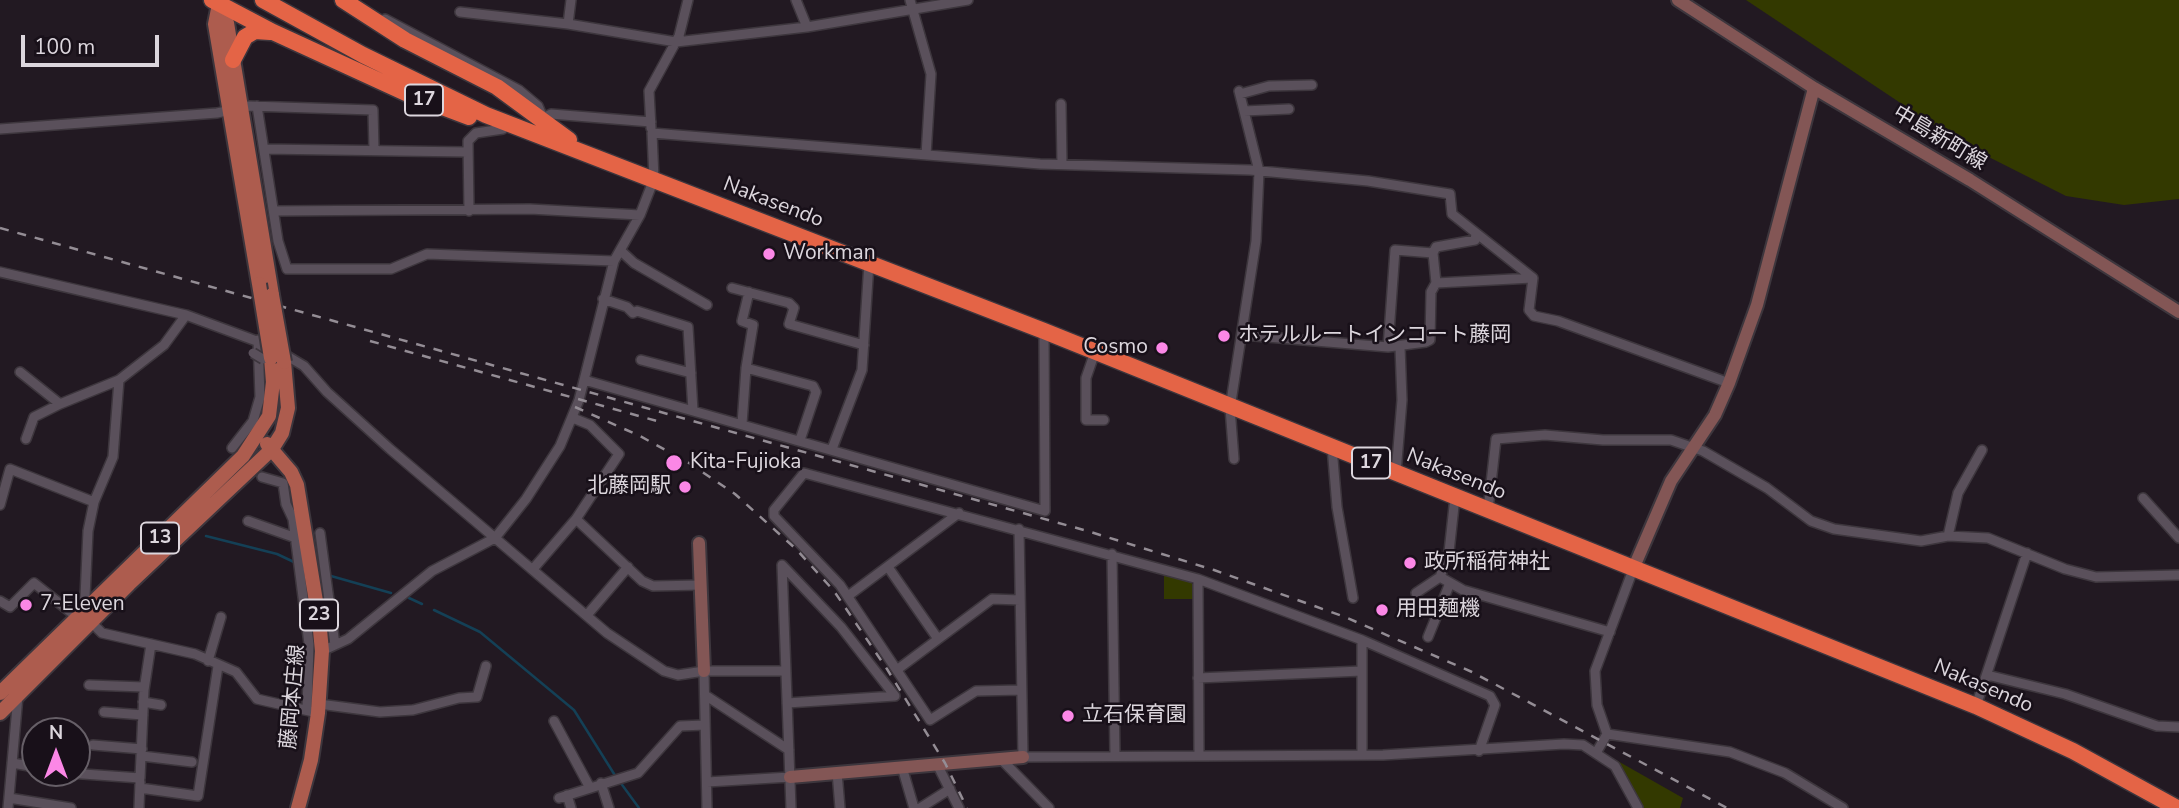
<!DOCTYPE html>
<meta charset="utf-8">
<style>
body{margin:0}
#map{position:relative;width:2179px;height:808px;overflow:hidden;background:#221922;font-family:"Nunito Sans",sans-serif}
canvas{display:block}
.north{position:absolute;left:21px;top:717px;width:70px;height:70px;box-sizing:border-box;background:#181019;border:2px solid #665f67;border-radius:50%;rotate:0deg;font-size:19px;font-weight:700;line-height:28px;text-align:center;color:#dcd6dd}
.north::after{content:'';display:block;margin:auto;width:24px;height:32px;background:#fb87e6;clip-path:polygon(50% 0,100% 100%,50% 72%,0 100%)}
.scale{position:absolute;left:21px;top:35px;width:138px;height:32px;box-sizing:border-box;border:4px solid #dcd6dd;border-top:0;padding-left:9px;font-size:21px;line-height:24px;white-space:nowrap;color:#dcd6dd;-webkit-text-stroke:5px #181019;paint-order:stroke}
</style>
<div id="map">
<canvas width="2179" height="808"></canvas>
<div class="north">N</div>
<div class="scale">100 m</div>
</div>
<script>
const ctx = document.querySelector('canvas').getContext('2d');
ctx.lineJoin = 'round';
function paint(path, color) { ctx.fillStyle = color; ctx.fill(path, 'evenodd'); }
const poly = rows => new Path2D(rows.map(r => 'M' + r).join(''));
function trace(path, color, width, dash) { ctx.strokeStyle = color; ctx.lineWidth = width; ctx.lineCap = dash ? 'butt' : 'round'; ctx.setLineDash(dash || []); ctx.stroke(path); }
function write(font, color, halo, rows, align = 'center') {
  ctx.font = font + ' "Nunito Sans","Noto Sans JP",sans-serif'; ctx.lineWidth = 5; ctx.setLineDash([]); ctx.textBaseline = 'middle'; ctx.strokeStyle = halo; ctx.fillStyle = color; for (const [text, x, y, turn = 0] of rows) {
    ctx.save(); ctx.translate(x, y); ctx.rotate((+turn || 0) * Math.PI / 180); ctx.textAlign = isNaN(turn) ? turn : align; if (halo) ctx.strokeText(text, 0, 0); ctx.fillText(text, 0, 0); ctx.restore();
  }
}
paint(poly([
 [1746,0,2179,0,2179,199,2124,205,2066,196,1959,142],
 [1164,573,1190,581,1194,586,1194,599,1164,599],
 [1616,760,1683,798,1680,808,1641,808]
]), '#333900');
trace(poly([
 [206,536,277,554,296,563],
 [331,576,391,593],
 [409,598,422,604],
 [434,610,480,632,574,710,616,777],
 [620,782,639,808]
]), '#144056', 2.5);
const street = poly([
 [796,0,807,27],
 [910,0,931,74,926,155],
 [460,12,568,24,676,42,807,27,968,0],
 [385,19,519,90,538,106,543,118,551,114,651,122],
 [568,24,571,0],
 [1240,94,1269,86,1312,85],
 [1061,104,1062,164],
 [257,106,278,241,287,269,391,269,427,254,614,261],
 [1244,111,1289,109],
 [651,128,649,91,679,36,688,0],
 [0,129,217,113,249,106,373,110,374,150],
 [264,149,468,152],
 [274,211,530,209,640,215],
 [469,211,468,141,476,133,503,129],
 [621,251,634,263,707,305],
 [1433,253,1436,247,1475,240,1476,234],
 [0,272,186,315,270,346],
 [1436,283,1532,278],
 [732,288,789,303,794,308,789,324,864,345],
 [749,292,742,321,753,325,746,368,813,386,816,392,800,440],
 [603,299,627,307,633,313,637,311,688,327,693,411],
 [1243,335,1388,347,1426,342,1430,340,1431,292,1436,283,1433,253,1395,250,1388,347],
 [1095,352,1086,378,1086,420,1104,420],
 [282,353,304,366,327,392,390,449,607,633,664,671,678,675,704,671,786,671],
 [641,360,691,373],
 [20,372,60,404,119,380],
 [584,380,1045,511,1044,331],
 [742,424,746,368],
 [26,439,34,417,60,404],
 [1332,447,1337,507,1353,598],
 [232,448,253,421,260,397,258,340],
 [832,449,862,370,869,263],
 [1234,459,1230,408,1256,241,1259,171,1239,91],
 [1396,473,1402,400,1400,347],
 [262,477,283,483,286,504,293,519,309,644,307,710],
 [2143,498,2179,538],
 [0,505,10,469,94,502],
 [1488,510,1496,439,1545,435,1603,440,1671,440,1703,451,1767,488,1811,521,1834,529,1921,541,1948,536,1988,538,2065,569,2096,577,2179,575],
 [576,519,642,581,653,586,701,585],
 [248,521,296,538],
 [1019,529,1023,757,1383,755,1564,744,1583,745,1615,766,1638,808],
 [320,533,335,645],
 [1948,536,1958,493,1982,450],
 [1112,554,1115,756],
 [782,565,791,808],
 [782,565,841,627,895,696],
 [888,567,938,639],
 [533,569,576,519,619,454,590,425,573,418],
 [1440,577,1463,590,1610,632],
 [1198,579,1199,755],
 [1416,593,1440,577,1449,552,1455,497],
 [848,596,959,513],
 [0,601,10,607,34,583,78,618,85,597,88,531,94,502,113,457,119,380,164,345,186,315],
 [587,615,628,567],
 [91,622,102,633,195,654,236,672,257,699,318,713],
 [1428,637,1450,583],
 [322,651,348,639,432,571,495,538,526,499,560,446,579,400,614,261,640,215,654,179,652,133,1040,164,1250,170,1368,181,1450,194,1452,214,1533,278,1529,310,1534,316,1558,321,1729,383],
 [208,661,221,617],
 [898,669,992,599,1020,600],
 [704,671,707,808],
 [1987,675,2065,694,2157,726,2179,727],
 [1198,678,1362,671],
 [89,685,144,687],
 [1021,690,976,691,930,720,840,585,774,516,774,510,804,473,1198,579,1362,640,1490,696,1495,705,1479,751],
 [705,695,789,750],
 [143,702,161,705],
 [787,703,895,696],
 [319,704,380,712,413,710,459,698,477,697,486,666],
 [1976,706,2027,553],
 [104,712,143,715],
 [554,721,589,786],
 [1607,734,1730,752,1785,773,1843,808],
 [1607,734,1597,705,1595,671,1634,567],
 [93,745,142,749],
 [1596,753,1607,734],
 [1362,755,1362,640],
 [142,756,192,762],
 [1000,758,1049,808],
 [12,763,35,767],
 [937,764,959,808],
 [902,767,914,808],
 [837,772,840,808],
 [69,773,140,778,144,690,151,644],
 [707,782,790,777],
 [601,783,609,808],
 [140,788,198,796,218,666],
 [567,795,571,808],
 [9,798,71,808],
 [559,798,638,773,680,726,705,725],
 [8,808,18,696],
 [139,808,140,782],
 [920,808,950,789]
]);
const secondary = poly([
 [1678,0,1814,88,1970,180,2179,312],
 [699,543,704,671],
 [1634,567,1671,481,1715,415,1729,383,1757,305,1814,88],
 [790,777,1023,757]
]);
const primary = poly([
 [219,0,227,23,272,295],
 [219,4,215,24,259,284],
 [267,444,291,472,297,485,319,620,322,651,318,713,311,760,298,808],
 [0,693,243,456,269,416,273,382,271,358],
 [0,713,129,584,272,449,282,433,288,408,284,362]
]);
const highway = poly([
 [212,0,273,32,408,94,469,117],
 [263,0,363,55,486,115,1044,331,1976,706,2073,751,2177,808],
 [343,0,405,40,497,87,569,140],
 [233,60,245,37,255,31,270,32]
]);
trace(street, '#3d363d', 12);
trace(secondary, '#3d363d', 16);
trace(primary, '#3d363d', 18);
trace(highway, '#3d363d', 19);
trace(street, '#5a505b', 9);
trace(secondary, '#835655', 12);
trace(primary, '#ad5c4e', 14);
trace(highway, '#e46446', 16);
trace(poly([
 [0,228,1084,530,1214,570,1345,617,1472,672,1727,808],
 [370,341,664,423],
 [575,407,640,436,689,463,735,494,796,549,834,591,887,669,945,763,967,808]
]), '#948d95', 2.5, [9, 9]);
const streetBridge = poly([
 [253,353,263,359]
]);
const primaryBridge = poly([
 [259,284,271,358],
 [272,295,284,362]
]);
trace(streetBridge, '#3d363d', 12, []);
trace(primaryBridge, '#3d363d', 18, []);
trace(streetBridge, '#5a505b', 9);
trace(primaryBridge, '#ad5c4e', 14);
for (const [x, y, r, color] of [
 [769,254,7,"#fb87e6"],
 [1224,336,7,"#fb87e6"],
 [1162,348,7,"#fb87e6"],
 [674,463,9,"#fb87e6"],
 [685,487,7,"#fb87e6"],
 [1410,563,7,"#fb87e6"],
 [26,605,7,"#fb87e6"],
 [1382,610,7,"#fb87e6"],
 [1068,716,7,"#fb87e6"]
]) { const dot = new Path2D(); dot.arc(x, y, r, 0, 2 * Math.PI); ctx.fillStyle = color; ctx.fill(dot); trace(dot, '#181019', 2.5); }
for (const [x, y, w] of [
 [424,100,38],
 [1371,463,38],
 [160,538,38],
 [319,615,38]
]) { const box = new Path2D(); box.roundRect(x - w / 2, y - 15.5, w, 31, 5); ctx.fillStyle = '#181019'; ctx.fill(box); trace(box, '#dcd6dd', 2); }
write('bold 19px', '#dcd6dd', null, [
 ["17",424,100],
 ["17",1371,463],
 ["13",160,538],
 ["23",319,615]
]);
write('21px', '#dcd6dd', '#181019', [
 ["中島新町線",1939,139,31],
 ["Nakasendo",773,203,21],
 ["Nakasendo",1456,475,22],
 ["Nakasendo",1983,687,23],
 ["藤岡本庄線",294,697,-85]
]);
write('21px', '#dcd6dd', '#181019', [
 ["Workman",783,254],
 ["ホテルルートインコート藤岡",1238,336],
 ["Cosmo",1148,348,"right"],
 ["Kita-Fujioka",690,463],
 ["北藤岡駅",671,487,"right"],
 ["政所稲荷神社",1424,563],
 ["7-Eleven",40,605],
 ["用田麺機",1396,610],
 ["立石保育園",1082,716]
], 'left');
</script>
